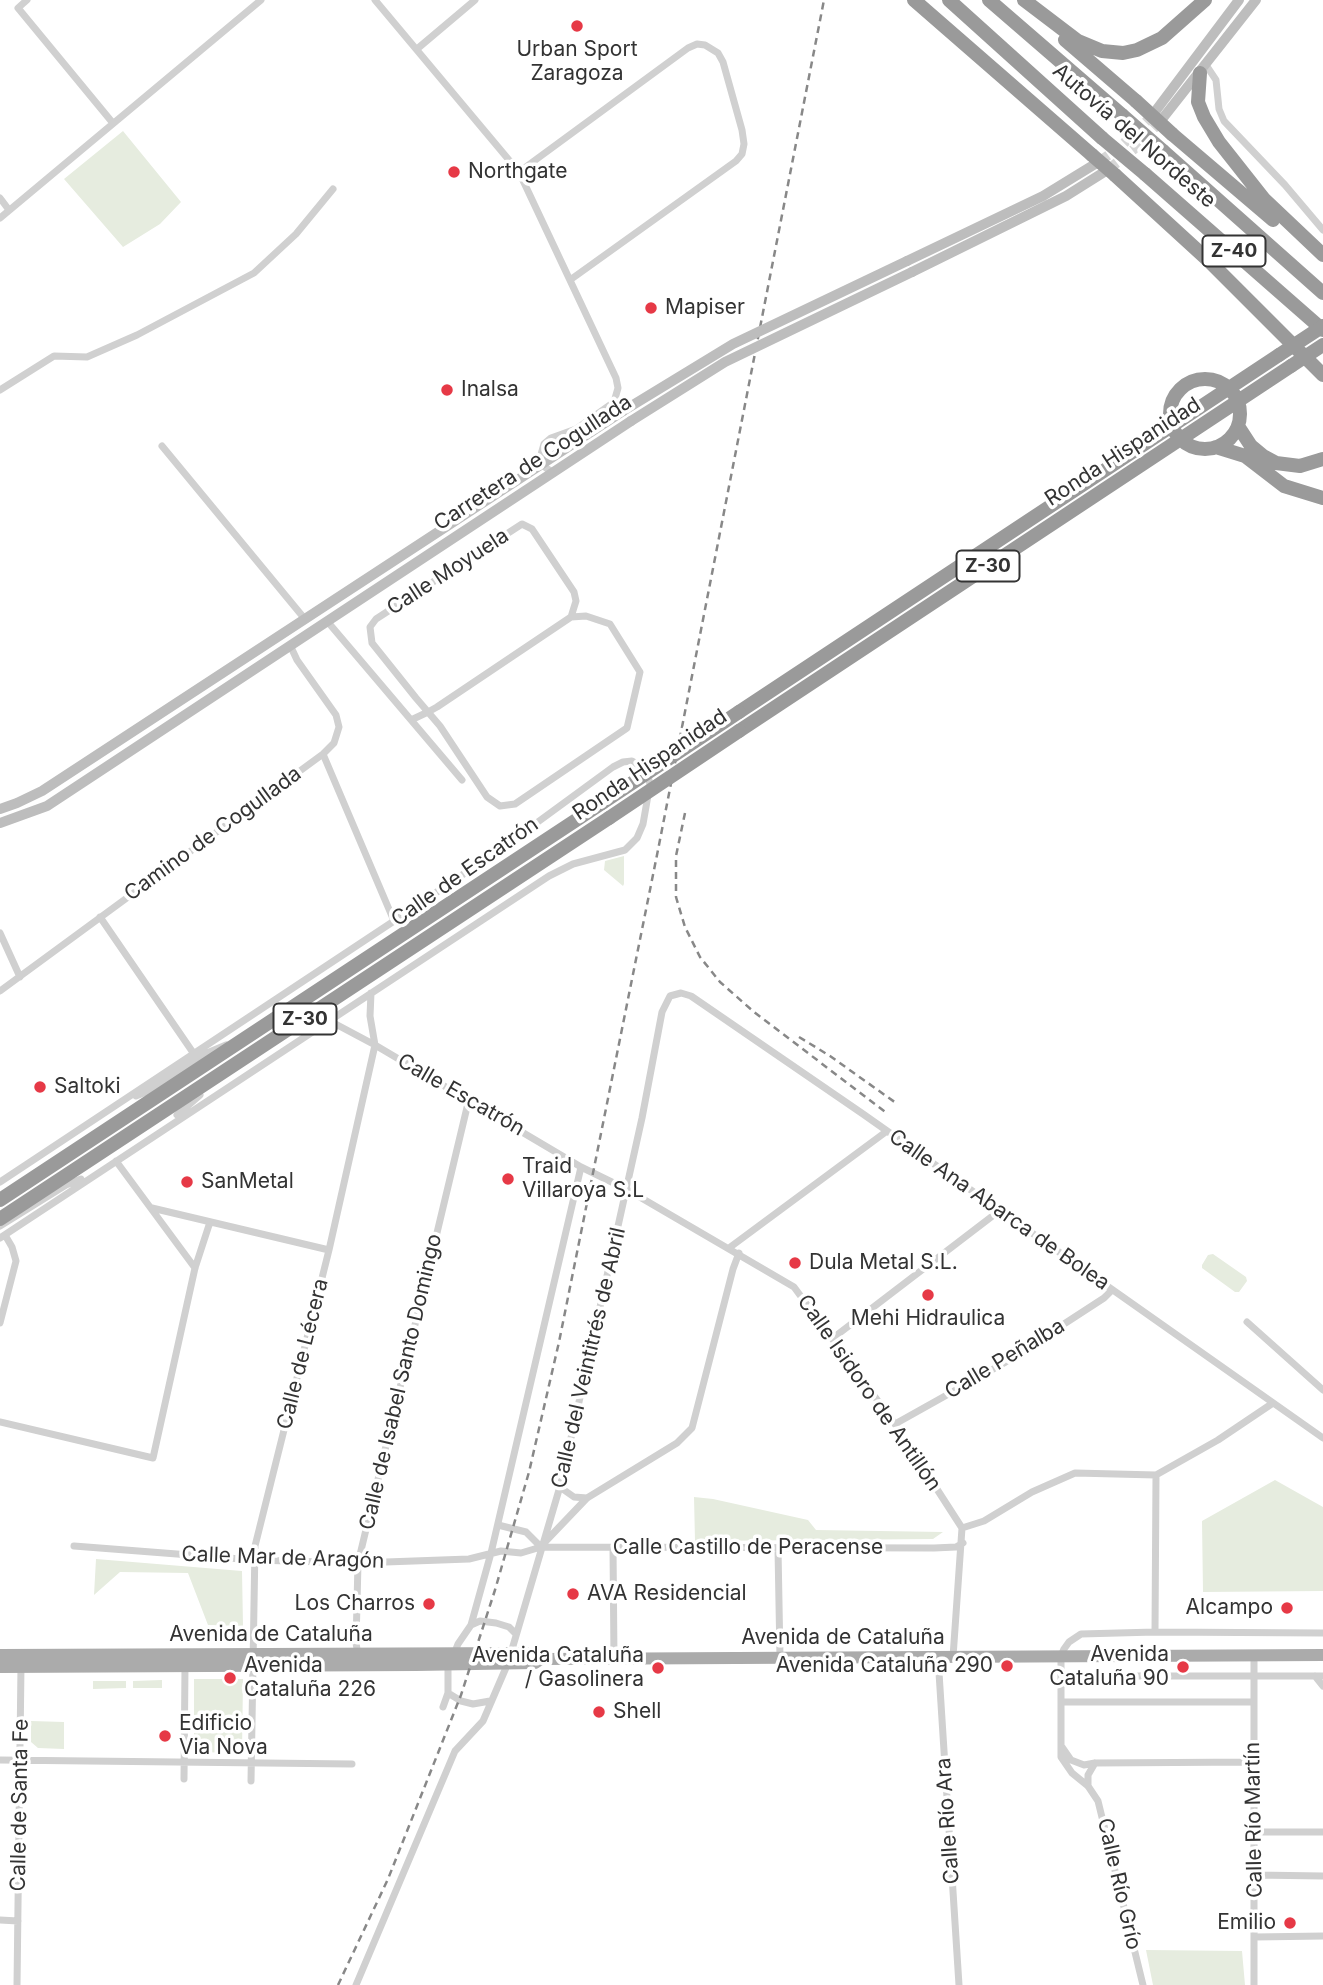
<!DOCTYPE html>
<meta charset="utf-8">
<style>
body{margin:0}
canvas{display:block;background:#fff}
</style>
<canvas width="1323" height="1985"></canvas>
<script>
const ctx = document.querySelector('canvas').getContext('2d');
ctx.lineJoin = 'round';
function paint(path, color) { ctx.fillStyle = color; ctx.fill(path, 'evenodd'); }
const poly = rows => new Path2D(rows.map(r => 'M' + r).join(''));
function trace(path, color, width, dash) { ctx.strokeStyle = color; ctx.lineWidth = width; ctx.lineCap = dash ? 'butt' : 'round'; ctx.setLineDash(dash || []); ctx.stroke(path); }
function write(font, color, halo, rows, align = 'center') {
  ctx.font = font + ' Inter,sans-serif'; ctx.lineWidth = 7; ctx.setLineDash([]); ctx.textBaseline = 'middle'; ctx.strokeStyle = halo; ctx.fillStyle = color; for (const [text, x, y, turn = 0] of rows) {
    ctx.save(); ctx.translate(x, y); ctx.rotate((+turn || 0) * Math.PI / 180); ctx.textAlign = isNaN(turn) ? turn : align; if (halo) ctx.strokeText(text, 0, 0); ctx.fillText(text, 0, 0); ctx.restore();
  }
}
paint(poly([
 [123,131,181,202,160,224,123,247,64,179],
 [624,856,624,884,623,886,604,870,605,861],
 [1213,1254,1246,1277,1247,1281,1239,1292,1235,1292,1202,1268,1202,1265,1208,1255],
 [1275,1480,1323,1507,1323,1591,1203,1592,1202,1521],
 [694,1497,713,1499,808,1520,816,1530,943,1532,933,1539,695,1541],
 [96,1559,242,1571,243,1626,208,1625,188,1573,120,1572,94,1595],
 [194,1679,243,1679,242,1753,194,1752],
 [162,1680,162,1688,133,1688,133,1681],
 [93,1681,126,1681,126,1688,93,1689],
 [31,1721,64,1722,64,1749,38,1748,31,1742],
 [1146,1950,1242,1951,1245,1985,1153,1985]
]), '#e6ecdf');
trace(poly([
 [1100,161,1120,147,1151,117],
 [1109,169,1134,149,1159,123]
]), '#d6d6d6', 10, [10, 5]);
trace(poly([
 [27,0,18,8,112,122],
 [375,0,519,172,616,378,618,388,614,402,576,429,551,438,544,444,540,458,546,468,554,473],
 [417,49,475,0],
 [1206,65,1216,80,1219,109,1224,121,1285,185,1323,230],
 [519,172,688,48,697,44,705,45,718,53,723,62,742,130,744,144,742,154,736,161,570,280],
 [0,198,9,210],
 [0,218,261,0],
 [0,390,54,356,87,357,137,335,254,273,296,234,333,189],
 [162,446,304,618],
 [327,621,462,780],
 [411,720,428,712,437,707,571,617,586,616,610,624,640,672,627,728,515,804,500,806,487,797,440,726,416,698,372,643,370,627,376,619,522,524,532,529,574,592,576,601,571,617],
 [323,754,394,921],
 [100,917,194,1054],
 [0,933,20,977],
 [0,991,323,754,334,743,339,727,336,715,297,660,290,645],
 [328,1020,375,1045,581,1167,626,1189,794,1287,895,1424,962,1528,953,1657],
 [136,1096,146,1092,207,1053,226,1045],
 [177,1115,200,1095],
 [116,1161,195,1268],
 [0,1182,394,921,505,846,613,767,623,762,632,761,642,767,647,773,650,784,643,824,637,838,625,850,573,864,549,876,0,1238],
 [152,1208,329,1250],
 [0,1226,66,1185,81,1179],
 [729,1248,887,1131],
 [1247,1322,1323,1390],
 [0,1323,16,1261,12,1247,5,1235],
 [833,1338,999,1211],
 [0,1422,153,1458,195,1268,210,1222],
 [895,1424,1004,1363,1104,1298,1112,1290],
 [561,1483,564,1490,574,1497,587,1498],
 [498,1525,526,1532,541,1547],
 [962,1528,984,1521,1032,1492,1075,1473,1156,1475,1218,1440,1273,1403],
 [544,1543,587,1498,677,1443,692,1428,733,1269,739,1253],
 [74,1546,254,1560,358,1563,469,1559,501,1551,521,1553,541,1547,934,1548,956,1547,963,1543],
 [613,1547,614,1658],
 [778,1549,780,1658],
 [471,1625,480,1621,496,1623,509,1627,515,1633],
 [1155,1632,1156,1475],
 [358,1655,356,1643,358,1563,469,1099],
 [1254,1656,1254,1985],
 [938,1657,959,1985],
 [1061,1676,1323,1676],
 [1315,1676,1323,1686],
 [448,1693,461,1701,473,1704,490,1701],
 [1061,1702,1253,1702],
 [443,1707,448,1693,448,1669,458,1644,471,1625,491,1553,581,1167],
 [1062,1747,1071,1760,1084,1765,1095,1763,1253,1762],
 [0,1760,352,1764],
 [184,1779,185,1666],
 [251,1781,255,1546,329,1250,375,1045,370,1016,371,993],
 [1088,1786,1088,1775,1095,1763],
 [1254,1832,1323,1832],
 [1255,1875,1323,1876],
 [0,1920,18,1921],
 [1255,1937,1323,1936],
 [17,1985,21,1666],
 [356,1985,455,1751,483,1721,508,1663,561,1483,642,1118,662,1012,670,996,681,993,691,996,863,1114,1323,1438],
 [1143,1985,1098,1801,1088,1786,1072,1773,1061,1757,1061,1656,1064,1649,1069,1642,1081,1634,1155,1632,1323,1633]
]), '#d0d0d0', 7);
trace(poly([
 [1151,117,1239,0],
 [1159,123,1256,0],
 [907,261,1043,196,1100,161],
 [912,272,1066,196,1109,169],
 [0,809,17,803,42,791,623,411],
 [0,823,47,806,631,421]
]), '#bdbdbd', 10);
trace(poly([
 [0,1655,531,1653,541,1659],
 [0,1667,416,1665,535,1663,541,1659,1323,1655]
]), '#ababab', 12);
trace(poly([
 [914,0,1092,155],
 [949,0,1102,138],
 [989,0,1122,115],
 [1024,0,1078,41,1102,51,1123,53,1137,50,1162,38,1205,0],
 [1065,40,1136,101],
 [1200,73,1198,102,1204,117,1219,142,1264,199,1323,255],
 [1172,134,1273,220],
 [1163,151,1323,293],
 [1145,174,1323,330],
 [1115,175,1209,261,1323,375],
 '1170 414a35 35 0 1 1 70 0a35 35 0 1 1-70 0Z',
 [1238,426,1251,446,1263,456,1276,463,1300,466,1323,459],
 [1216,447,1245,456,1284,486,1323,498],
 [739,712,1279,355],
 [739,731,1291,366],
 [0,1200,602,803],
 [0,1219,609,818]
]), '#9a9a9a', 14);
trace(poly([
 [685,813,676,856,676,897,685,927,700,957,720,982,754,1012,888,1114],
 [799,1037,830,1056,896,1103],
 [338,1985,388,1879,461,1695,495,1590,529,1472,559,1342,658,850,824,0]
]), '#888', 2.5, [7, 5]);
trace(poly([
 [623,411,733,344,907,261],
 [631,421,725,362,912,272]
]), '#bdbdbd', 10);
trace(poly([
 [1136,101,1172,134],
 [1122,115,1163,151],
 [1102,138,1145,174],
 [1092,155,1115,175],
 [1279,355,1323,326],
 [1291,366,1323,345],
 [602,803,739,712],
 [609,818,739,731]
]), '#9a9a9a', 14);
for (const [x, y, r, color] of [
 [577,26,7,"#e63946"],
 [454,172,7,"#e63946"],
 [651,308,7,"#e63946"],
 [447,390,7,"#e63946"],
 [40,1087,7,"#e63946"],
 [508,1179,7,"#e63946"],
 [187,1182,7,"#e63946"],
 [795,1263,7,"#e63946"],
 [928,1295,7,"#e63946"],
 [573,1594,7,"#e63946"],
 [429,1604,7,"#e63946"],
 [1287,1608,7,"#e63946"],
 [1007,1666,7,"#e63946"],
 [1183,1667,7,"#e63946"],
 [658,1668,7,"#e63946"],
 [230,1678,7,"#e63946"],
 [599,1712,7,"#e63946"],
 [165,1736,7,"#e63946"],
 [1290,1923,7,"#e63946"]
]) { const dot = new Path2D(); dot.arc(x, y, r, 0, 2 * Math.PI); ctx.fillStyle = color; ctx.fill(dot); trace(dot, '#fff', 2.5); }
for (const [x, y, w] of [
 [1234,251,63],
 [988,566,63],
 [305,1019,63]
]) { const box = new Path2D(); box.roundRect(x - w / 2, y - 15.5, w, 31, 5); ctx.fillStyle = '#fff'; ctx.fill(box); trace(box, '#333', 2); }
write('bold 19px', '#333', null, [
 ["Z-40",1234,251],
 ["Z-30",988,566],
 ["Z-30",305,1019]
]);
write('21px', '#333', '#fff', [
 ["Urban Sport",577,50,"center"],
 ["Zaragoza",577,74,"center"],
 ["Northgate",468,172],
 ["Mapiser",665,308],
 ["Inalsa",461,390],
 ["Saltoki",54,1087],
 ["Traid",522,1167],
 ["Villaroya S.L",522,1191],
 ["SanMetal",201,1182],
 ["Dula Metal S.L.",809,1263],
 ["Mehi Hidraulica",928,1319,"center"],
 ["AVA Residencial",587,1594],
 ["Los Charros",415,1604,"right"],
 ["Alcampo",1273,1608,"right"],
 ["Avenida",1169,1655,"right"],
 ["Cataluña 90",1169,1679,"right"],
 ["Avenida Cataluña",644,1656,"right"],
 ["/ Gasolinera",644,1680,"right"],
 ["Avenida",244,1666],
 ["Cataluña 226",244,1690],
 ["Avenida Cataluña 290",993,1666,"right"],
 ["Shell",613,1712],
 ["Edificio",179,1724],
 ["Via Nova",179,1748],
 ["Emilio",1276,1923,"right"]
], 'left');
write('21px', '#333', '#fff', [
 ["Autovía del Nordeste",1134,136,41],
 ["Ronda Hispanidad",1123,452,-33],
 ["Carretera de Cogullada",533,463,-33],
 ["Calle Moyuela",448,572,-33],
 ["Ronda Hispanidad",650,765,-34],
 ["Camino de Cogullada",213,834,-36],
 ["Calle de Escatrón",465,872,-35],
 ["Calle Escatrón",461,1095,30],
 ["Calle Ana Abarca de Bolea",999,1210,35],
 ["Calle de Lécera",303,1354,-76],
 ["Calle del Veintitrés de Abril",589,1358,-77],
 ["Calle Peñalba",1005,1359,-31],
 ["Calle de Isabel Santo Domingo",401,1382,-77],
 ["Calle Isidoro de Antillón",869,1393,55],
 ["Calle Castillo de Peracense",748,1548],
 ["Calle Mar de Aragón",283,1558,2],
 ["Avenida de Cataluña",271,1635],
 ["Avenida de Cataluña",843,1638],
 ["Calle de Santa Fe",20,1805,-89],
 ["Calle Río Martín",1254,1820,-91],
 ["Calle Río Ara",948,1821,-94],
 ["Calle Río Grío",1119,1884,77]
]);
</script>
